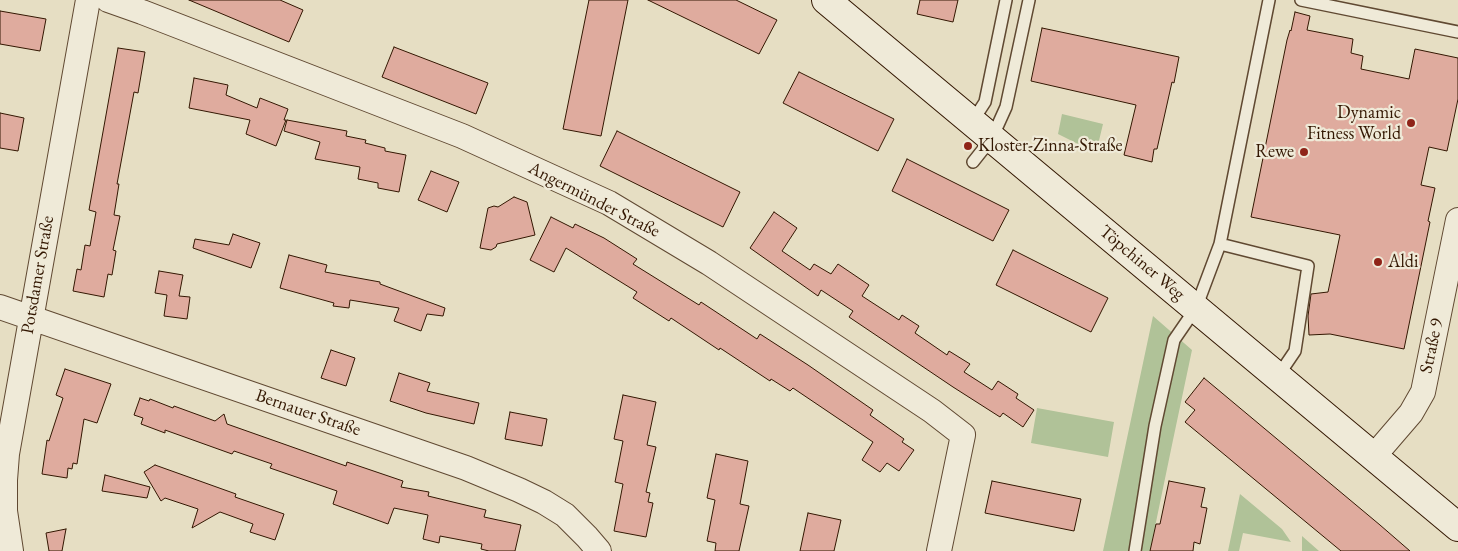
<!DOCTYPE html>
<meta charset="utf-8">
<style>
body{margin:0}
canvas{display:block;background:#e6dec3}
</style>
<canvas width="1458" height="551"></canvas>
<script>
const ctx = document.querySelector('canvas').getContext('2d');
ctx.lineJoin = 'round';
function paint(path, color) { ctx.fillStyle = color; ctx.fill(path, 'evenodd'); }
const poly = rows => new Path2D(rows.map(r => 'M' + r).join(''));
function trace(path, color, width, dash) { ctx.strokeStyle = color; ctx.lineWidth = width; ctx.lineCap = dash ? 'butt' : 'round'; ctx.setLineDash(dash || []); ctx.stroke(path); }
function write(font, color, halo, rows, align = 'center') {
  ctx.font = font + ' "EB Garamond",serif'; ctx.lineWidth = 4.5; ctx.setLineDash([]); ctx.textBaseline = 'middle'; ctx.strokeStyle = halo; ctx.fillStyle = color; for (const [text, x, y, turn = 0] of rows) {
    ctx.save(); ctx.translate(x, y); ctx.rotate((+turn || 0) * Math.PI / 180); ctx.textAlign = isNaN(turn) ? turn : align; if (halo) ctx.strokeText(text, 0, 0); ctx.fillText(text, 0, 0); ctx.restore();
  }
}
paint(poly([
 [1062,114,1103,124,1096,153,1058,134],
 [1153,316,1192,350,1173,440,1150,551,1103,551],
 [1037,408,1114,422,1108,457,1031,443],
 [1240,494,1282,529,1291,542,1243,533,1239,551,1228,551],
 [1302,536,1319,551,1302,551]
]), '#b0c298');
const building = poly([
 [189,0,280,0,303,10,289,42,189,0],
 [589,0,628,0,601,136,563,129,589,0],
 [648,0,736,0,777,20,759,54,648,0],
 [920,0,958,0,953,22,917,14,920,0],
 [0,11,46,19,40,51,0,44,0,11],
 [1295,12,1310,16,1307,30,1353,39,1351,53,1363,56,1361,69,1409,79,1415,49,1458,58,1458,99,1447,151,1429,147,1421,185,1435,188,1428,221,1430,222,1404,349,1330,334,1309,335,1308,316,1311,294,1328,292,1340,235,1251,217,1287,40,1290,30,1291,31,1295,12],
 [1042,28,1179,57,1174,83,1172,82,1157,149,1154,149,1152,162,1124,155,1136,105,1031,81,1042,28],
 [394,47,488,83,476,114,382,77,394,47],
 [118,48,145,52,138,93,134,92,117,184,119,184,114,215,120,216,113,250,116,251,112,275,108,274,104,297,73,291,77,269,81,270,85,245,90,246,96,212,89,210,118,48],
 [799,72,894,119,878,151,783,103,799,72],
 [194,78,228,85,226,95,257,108,260,98,288,109,284,120,286,120,276,146,246,134,250,120,189,108,194,78],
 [0,113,24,118,18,151,0,148,0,113],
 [287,120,347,131,346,136,366,140,365,143,385,148,385,151,406,155,399,192,378,188,378,183,358,179,360,167,315,159,320,142,284,131,287,120],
 [617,131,740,192,723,227,600,166,617,131],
 [907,159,1009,210,993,241,892,191,907,159],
 [431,171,459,182,447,212,418,200,431,171],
 [514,197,527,202,535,235,497,244,496,247,491,250,480,248,488,208,494,206,498,207,514,197],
 [774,212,797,228,782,251,810,270,814,264,831,274,838,264,869,285,862,296,899,320,902,315,919,326,915,333,947,355,949,351,970,364,964,372,992,390,998,381,1018,394,1016,398,1034,410,1023,427,1003,413,1000,417,953,387,849,317,853,311,821,290,818,296,750,248,774,212],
 [551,217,573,228,575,224,604,238,637,259,633,264,699,305,701,302,757,339,760,334,808,365,873,410,870,415,904,439,902,442,914,450,899,471,887,463,880,472,862,460,873,442,793,388,790,391,771,379,770,381,720,348,719,350,671,318,669,321,633,298,637,292,566,248,554,272,530,260,551,217],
 [233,234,260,243,251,268,193,248,195,239,229,245,233,234],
 [1013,250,1108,298,1091,332,996,285,1013,250],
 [289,255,327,265,325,272,380,282,380,284,445,308,443,316,427,314,421,331,394,321,399,308,350,300,349,308,333,306,334,303,280,288,289,255],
 [159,271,183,275,179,296,190,297,187,319,164,316,167,295,155,293,159,271],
 [331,350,355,358,346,386,321,378,331,350],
 [65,369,111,384,97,423,84,419,77,464,73,463,72,469,68,468,67,478,42,474,47,440,49,441,63,398,56,395,65,369],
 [399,373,430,383,427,391,479,403,474,424,426,413,390,401,399,373],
 [1204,378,1380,525,1410,551,1341,551,1185,422,1195,410,1185,402,1204,378],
 [623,395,656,402,647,445,656,447,646,492,650,493,648,502,653,503,646,537,614,531,623,484,615,482,623,441,614,439,623,395],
 [140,398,149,401,150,399,173,408,174,406,215,421,224,414,227,424,346,466,347,462,403,481,401,487,429,492,428,496,486,510,484,517,521,525,515,551,489,551,481,549,482,544,440,536,439,543,423,539,428,515,394,508,388,524,333,504,337,491,270,468,272,464,234,451,232,454,165,430,165,433,141,424,143,418,134,415,140,398],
 [510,412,547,419,542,446,505,439,510,412],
 [716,454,748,461,740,504,749,506,739,551,715,551,716,543,707,541,715,500,707,498,716,454],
 [155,465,236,494,235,497,284,514,275,540,250,532,253,524,220,512,192,528,198,509,165,498,161,501,144,472,155,465],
 [105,475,150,487,147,498,102,491,105,475],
 [992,481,1081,499,1074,531,985,513,992,481],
 [1169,481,1205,488,1201,507,1207,508,1200,544,1194,542,1193,551,1150,551,1156,524,1160,524,1169,481],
 [808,513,841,520,834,551,800,551,808,513],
 [66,529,62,551,49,551,46,533,66,529]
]);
paint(building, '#dfab9e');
trace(building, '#331702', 1);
const lane = poly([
 [1301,0,1458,32],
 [972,122,985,102,1006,0],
 [973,162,992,138,1006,107,1029,0],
 [1220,244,1308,266,1295,351,1278,376],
 [1135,551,1155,426,1174,340,1196,308,1220,244,1269,0]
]);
const street = poly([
 [108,0,142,12,462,136,609,203,709,263,932,411,963,435,939,551],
 [0,307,466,468,519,490,544,502,565,515,587,537,599,551],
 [1374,456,1411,413,1423,392,1458,220],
 [11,551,5,511,5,480,7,454,88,0]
]);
const secondary = poly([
 [826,0,1458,527]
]);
trace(lane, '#604932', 14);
trace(street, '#604932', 26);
trace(secondary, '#331702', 30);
trace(lane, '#efead8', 11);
trace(street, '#efead8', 24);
trace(secondary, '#efead8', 28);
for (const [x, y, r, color] of [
 [1411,123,5,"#8f2418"],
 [968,146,5,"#8f2418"],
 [1304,152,5,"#8f2418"],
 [1378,262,5,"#8f2418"]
]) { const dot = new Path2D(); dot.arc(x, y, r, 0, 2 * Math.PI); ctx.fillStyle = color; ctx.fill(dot); trace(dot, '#efead8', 2); }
write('18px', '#331702', '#efead8', [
 ["Dynamic",1401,113],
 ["Fitness World",1401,134],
 ["Kloster-Zinna-Straße",978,146,"left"],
 ["Rewe",1294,152],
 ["Aldi",1388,262,"left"]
], 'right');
write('18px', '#331702', '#efead8', [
 ["Angermünder Straße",594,200,27],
 ["Töpchiner Weg",1142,263,40],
 ["Potsdamer Straße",38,275,-80],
 ["Straße 9",1432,346,-78],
 ["Bernauer Straße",308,413,19]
]);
</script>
